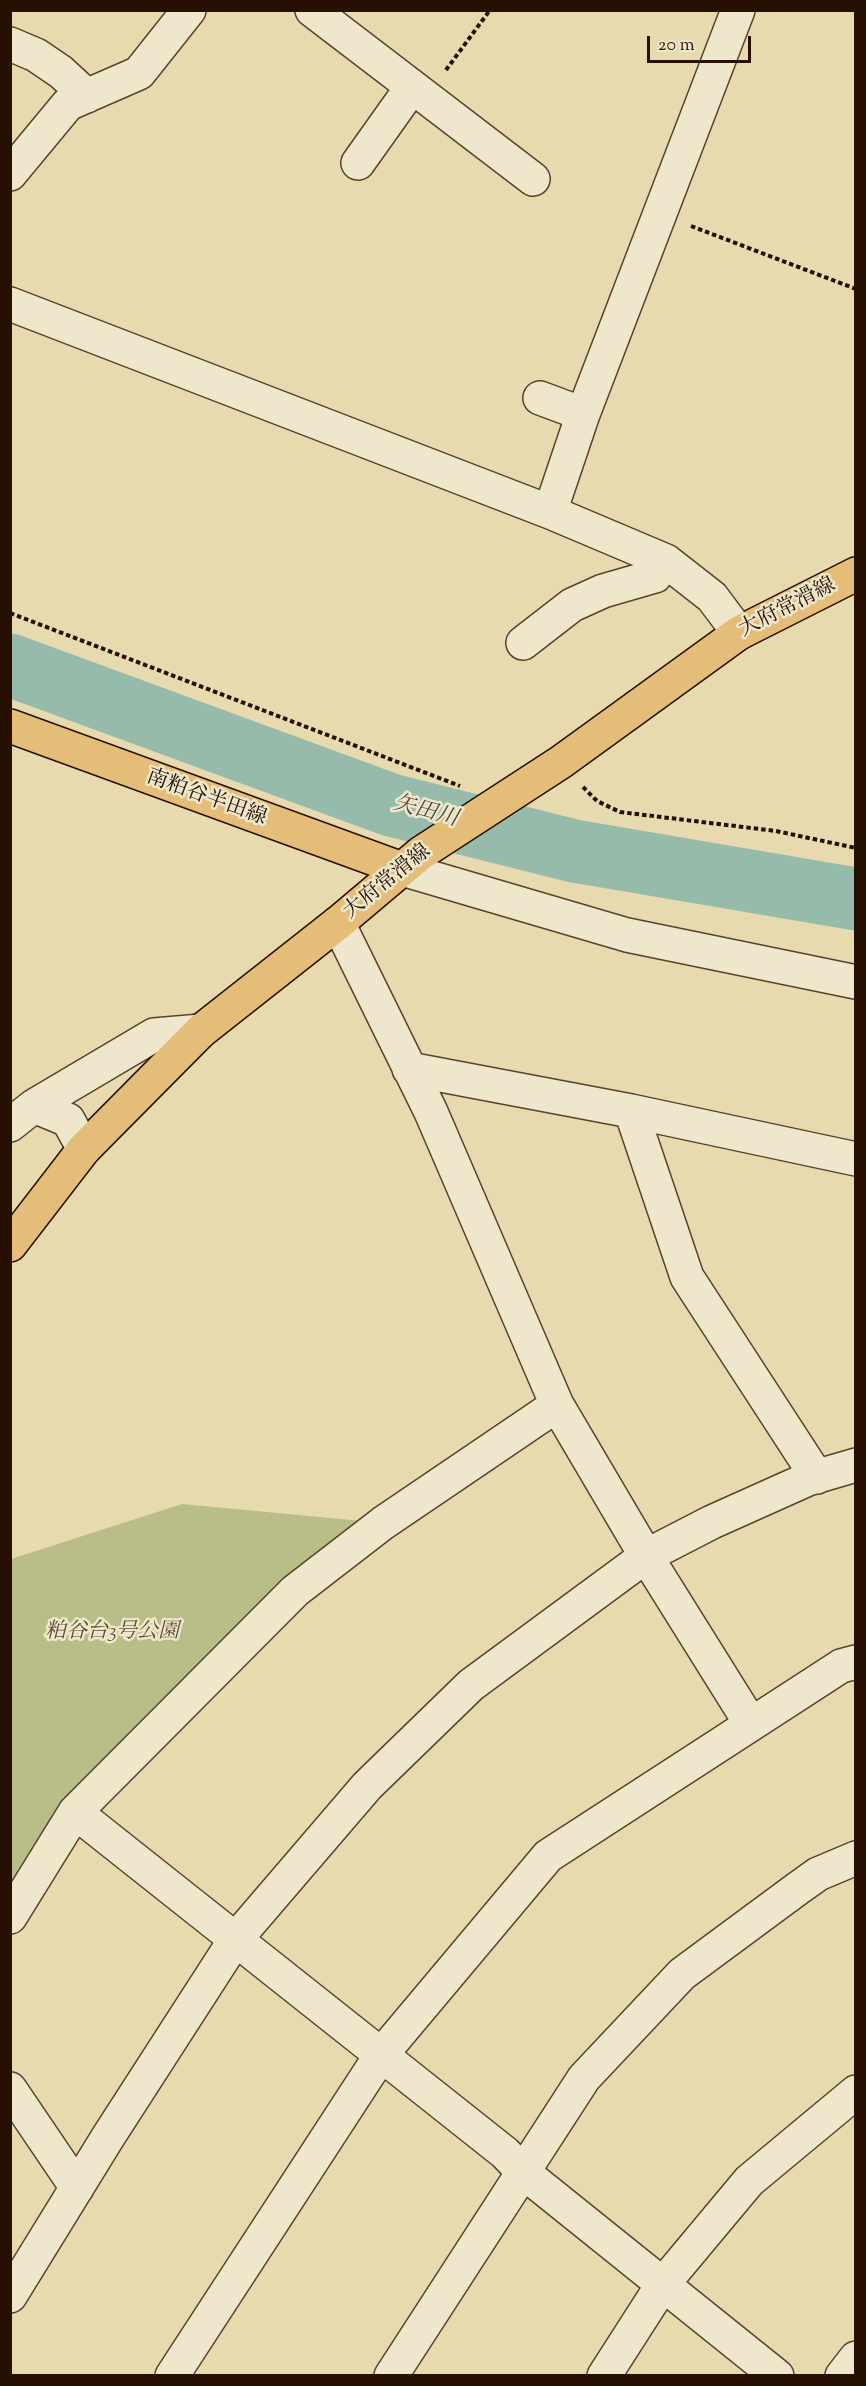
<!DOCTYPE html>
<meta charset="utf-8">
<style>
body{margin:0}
#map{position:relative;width:866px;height:2386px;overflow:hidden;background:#e7daaf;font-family:"Sorts Mill Goudy",serif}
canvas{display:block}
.frame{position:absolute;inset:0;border:12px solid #270f02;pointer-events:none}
.scale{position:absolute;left:647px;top:36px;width:104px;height:27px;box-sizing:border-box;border:3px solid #270f02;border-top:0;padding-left:8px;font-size:18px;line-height:21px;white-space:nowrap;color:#270f02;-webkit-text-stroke:4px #efe7cb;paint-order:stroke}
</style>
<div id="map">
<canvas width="866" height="2386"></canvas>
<div class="frame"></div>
<div class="scale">20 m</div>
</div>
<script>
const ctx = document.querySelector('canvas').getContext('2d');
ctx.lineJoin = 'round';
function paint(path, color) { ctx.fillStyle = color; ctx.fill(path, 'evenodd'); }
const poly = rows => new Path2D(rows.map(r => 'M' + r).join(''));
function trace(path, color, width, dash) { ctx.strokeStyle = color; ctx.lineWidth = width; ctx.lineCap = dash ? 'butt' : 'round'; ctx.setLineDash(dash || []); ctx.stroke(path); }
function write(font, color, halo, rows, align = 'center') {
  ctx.font = font + ' "Sorts Mill Goudy","Noto Serif JP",serif'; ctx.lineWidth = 5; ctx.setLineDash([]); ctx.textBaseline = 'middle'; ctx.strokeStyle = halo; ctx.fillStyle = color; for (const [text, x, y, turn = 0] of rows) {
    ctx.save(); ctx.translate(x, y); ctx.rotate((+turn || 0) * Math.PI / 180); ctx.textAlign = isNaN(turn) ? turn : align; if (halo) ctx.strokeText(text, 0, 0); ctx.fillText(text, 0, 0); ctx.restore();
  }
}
paint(poly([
 [182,1504,383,1523,295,1591,24,1894,11,1884,11,1559]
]), '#b9be88');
trace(poly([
 [10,665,391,805,574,851,856,899]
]), '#97bbab', 63);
const minor = poly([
 [312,10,533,179],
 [10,44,36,55,61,72,87,96],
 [358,163,412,87],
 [10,174,68,104,139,73,189,10],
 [10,304,550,512,666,561,712,597,739,633],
 [540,398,583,414],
 [550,512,583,414,738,10],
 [523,643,572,605,603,591,655,576,666,561],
 [402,869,627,935,856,982],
 [338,923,431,1112,557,1405,646,1556,751,1724],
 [409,1069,631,1111,687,1277,817,1477],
 [34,1106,68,1120,84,1149],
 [631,1111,856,1159],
 [10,1125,34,1106,154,1035,201,1031],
 [75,1812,505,2153,523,2172,777,2376],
 [10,1917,75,1812,295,1591,383,1523,557,1405],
 [10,2089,77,2188],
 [10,2296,108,2137,235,1940,367,1786,471,1685,646,1556,712,1522,808,1479,856,1465],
 [172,2376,381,2055,548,1856,841,1666,856,1662],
 [391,2376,584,2078,682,1974,797,1889,818,1874,856,1858],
 [604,2376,663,2284,749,2181,856,2092],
 [842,2376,856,2358]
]);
const major = poly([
 [10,726,402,869],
 [10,1245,84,1149,201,1031,338,923,421,853,561,762,739,633,856,574]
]);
trace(minor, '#57422d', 36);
trace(major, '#270f02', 36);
trace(poly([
 [446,70,490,10],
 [691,226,856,289],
 [10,613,460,786],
 [583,787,597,801,620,812,776,831,856,848]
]), '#270f02', 4, [4.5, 3]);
trace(minor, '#efe7cb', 33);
trace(major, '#e4bd78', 33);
write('21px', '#270f02', '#efe7cb', [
 ["大府常滑線",788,609,-27],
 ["南粕谷半田線",206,799,20],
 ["大府常滑線",388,883,-39]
]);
write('italic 21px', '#5a4c31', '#efe7cb', [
 ["粕谷台3号公園",112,1633]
]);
write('italic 22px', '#4e4b3d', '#efe7cb', [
 ["矢田川",425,813,15]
]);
</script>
